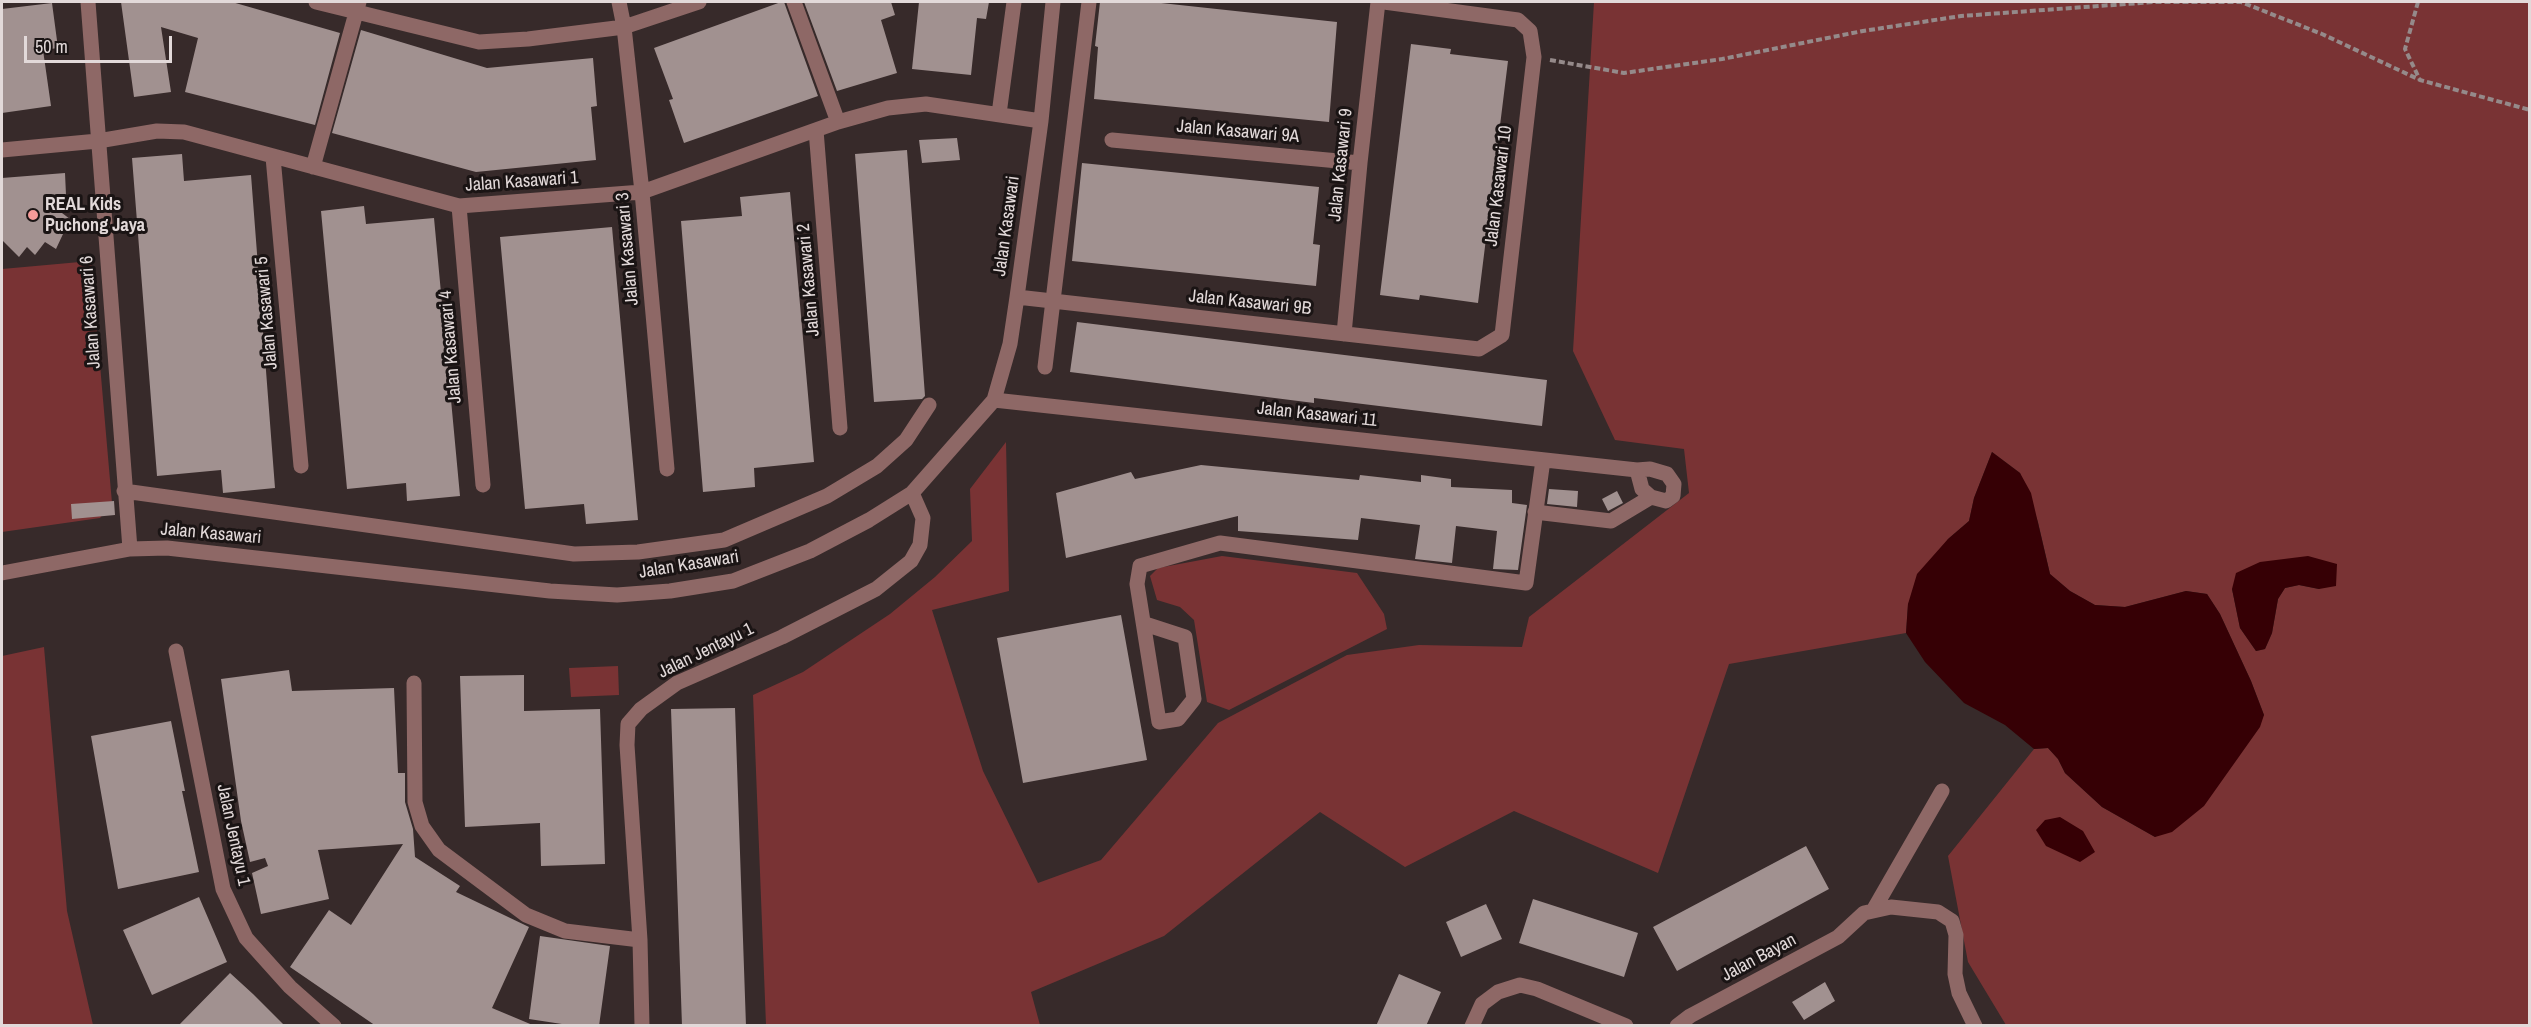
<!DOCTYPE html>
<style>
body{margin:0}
#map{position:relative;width:2531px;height:1027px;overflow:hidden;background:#372a2a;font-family:"Archivo Narrow",sans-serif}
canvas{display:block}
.frame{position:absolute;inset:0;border:3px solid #e2d9d9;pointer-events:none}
.scale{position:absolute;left:24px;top:36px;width:148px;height:27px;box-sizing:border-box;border:3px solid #e2d9d9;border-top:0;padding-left:8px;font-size:18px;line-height:21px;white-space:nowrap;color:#e2d9d9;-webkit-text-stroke:4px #1a1414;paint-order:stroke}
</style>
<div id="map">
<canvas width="2531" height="1027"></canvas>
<div class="frame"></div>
<div class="scale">50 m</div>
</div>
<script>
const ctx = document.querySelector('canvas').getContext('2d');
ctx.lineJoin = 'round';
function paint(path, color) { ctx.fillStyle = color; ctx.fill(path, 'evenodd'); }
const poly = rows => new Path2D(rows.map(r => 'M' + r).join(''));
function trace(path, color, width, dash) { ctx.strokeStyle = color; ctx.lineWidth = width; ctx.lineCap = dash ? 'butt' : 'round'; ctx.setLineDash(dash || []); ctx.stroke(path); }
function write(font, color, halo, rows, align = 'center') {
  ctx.font = font + ' "Archivo Narrow",sans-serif'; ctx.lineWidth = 6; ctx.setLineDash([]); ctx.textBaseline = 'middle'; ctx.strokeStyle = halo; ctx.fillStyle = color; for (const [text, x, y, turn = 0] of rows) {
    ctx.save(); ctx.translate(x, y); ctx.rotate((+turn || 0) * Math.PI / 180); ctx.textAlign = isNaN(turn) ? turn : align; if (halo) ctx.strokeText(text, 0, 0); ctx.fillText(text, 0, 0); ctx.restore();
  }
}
paint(poly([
 [1594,2,2529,2,2529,1025,2006,1025,1968,962,1948,856,2034,749,2048,748,2058,759,2065,773,2102,807,2155,837,2264,715,2251,681,2220,614,2207,594,2186,591,2125,607,2095,605,2070,591,2050,574,2038,522,2020,473,1992,452,1974,498,1969,521,1948,539,1908,604,1906,633,1729,664,1658,873,1514,811,1405,867,1320,812,1164,936,1031,992,1040,1025,766,1025,753,695,803,672,890,614,935,577,972,541,970,489,1006,442,1009,591,932,610,983,771,1038,883,1101,860,1218,723,1347,655,1419,645,1522,647,1529,617,1689,493,1684,449,1615,440,1573,351],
 [2337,564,2319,589,2299,585,2285,588,2278,599,2272,633,2265,649,2256,651,2240,628,2232,589],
 [91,261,112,503,100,518,2,532,2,269],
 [1222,556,1357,573,1384,614,1387,629,1229,710,1207,702,1194,620,1180,607,1157,600,1150,576,1158,568],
 [44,647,67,911,93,1025,2,1025,2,656],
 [618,666,619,695,571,697,569,668]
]), '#793334');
paint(poly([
 [1992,452,2020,473,2031,493,2050,574,2070,591,2095,605,2125,607,2186,591,2207,594,2220,614,2251,681,2264,715,2260,727,2204,806,2172,832,2155,837,2102,807,2065,773,2058,759,2048,748,2034,749,2005,725,1964,703,1925,662,1906,633,1908,604,1917,574,1948,539,1969,521,1974,498],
 [2308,556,2337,564,2336,586,2319,589,2299,585,2285,588,2278,599,2272,633,2265,649,2256,651,2240,628,2232,589,2236,573,2260,562],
 [2060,817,2083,831,2095,852,2080,862,2046,846,2036,830,2045,820]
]), '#360005');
paint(poly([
 [121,2,232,2,340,33,315,125,185,92,198,38,161,27,171,92,134,97],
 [781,2,784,2,818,96,684,143,669,100,673,99,654,48],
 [804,2,891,2,895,15,881,20,897,73,837,91],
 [919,2,989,2,986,19,977,18,971,75,912,69],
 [1100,2,1152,2,1337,22,1329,122,1094,99,1098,47,1095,46],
 [52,3,58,48,43,50,51,106,2,113,2,9],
 [361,30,487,68,593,58,597,106,591,107,596,160,476,172,332,133],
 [1411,44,1451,49,1450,54,1508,61,1478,303,1420,295,1419,300,1380,295],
 [957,138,960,160,922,163,919,140],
 [907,150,925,396,922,399,874,402,855,154],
 [182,154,184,181,251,175,275,488,223,493,221,470,157,476,132,158],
 [1082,163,1319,187,1313,244,1320,245,1316,286,1072,261],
 [65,173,66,195,62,213,70,219,56,249,45,242,35,255,27,247,19,257,2,240,2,178],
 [790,192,814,462,754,468,755,487,703,492,681,221,742,216,740,197],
 [364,206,366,224,434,218,460,496,407,501,406,483,347,489,321,211],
 [612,227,638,520,586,524,584,504,525,509,500,237],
 [1077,322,1547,380,1542,426,1314,398,1314,403,1070,372],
 [1201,465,1359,480,1360,475,1421,482,1421,475,1451,479,1451,487,1512,490,1512,503,1527,505,1518,570,1493,569,1497,531,1456,526,1452,563,1415,559,1420,525,1361,518,1358,540,1238,531,1238,516,1066,558,1056,493,1131,472,1135,479],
 [1549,489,1578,491,1577,507,1547,504],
 [1617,491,1623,503,1608,511,1602,499],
 [114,501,115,515,72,519,71,504],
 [1121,615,1147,760,1023,783,997,638],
 [289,670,292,691,394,688,398,773,405,773,405,802,413,829,415,857,460,886,456,892,529,927,492,1008,535,1026,376,1026,290,967,329,910,351,925,403,844,318,850,329,899,261,914,252,873,268,866,265,858,250,862,241,821,221,679],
 [524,675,524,711,600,709,605,864,541,866,540,823,465,827,460,676],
 [735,708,746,1026,682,1026,671,709],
 [171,721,185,791,182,791,199,872,118,889,91,736],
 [1806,846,1829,889,1677,971,1653,927],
 [199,897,227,962,152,995,123,930],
 [1533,899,1638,933,1624,977,1519,943],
 [1486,904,1502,939,1461,957,1446,922],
 [540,936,610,946,599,1026,575,1026,529,1019],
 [230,973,253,994,285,1026,178,1026],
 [1399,974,1441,992,1426,1026,1376,1026],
 [1825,982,1835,1001,1804,1020,1792,1002]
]), '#a19190');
trace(poly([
 [2418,2,2405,49,2420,80],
 [1550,60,1624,73,1722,59,1863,31,1961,16,2154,2,2241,2,2322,34,2420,80,2530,110]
]), '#958a8a', 4, [6, 3]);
trace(poly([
 [88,2,130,549],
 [316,2,479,42,528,39,624,27,699,2],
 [619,2,624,27,642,192,667,469],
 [794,2,838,122],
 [999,114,1014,2],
 [816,130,840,428],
 [1112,140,1360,163],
 [2,150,98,141,157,131,184,132,459,206,642,192,838,122,888,108,926,104,1041,121],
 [273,157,301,466],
 [313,167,359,2],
 [459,206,483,485],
 [1017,297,1479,349,1502,335,1534,57,1530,31,1518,20,1384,2],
 [1344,334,1360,163,1378,2],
 [1045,367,1089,2],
 [994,400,1637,470,1650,469,1667,474,1674,484,1673,496,1666,501,1651,497,1642,489,1637,470],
 [124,491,574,554,638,552,724,540,827,496,877,466,906,440,929,405],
 [1535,512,1611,521,1651,497],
 [2,573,130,549,167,548,550,591,617,595,670,591,733,581,810,551,869,520,912,493,994,400,1010,344,1017,297,1041,121,1053,2],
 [1145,624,1185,637,1194,699,1178,719,1159,722,1137,584,1140,566,1220,543,1526,583,1543,460],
 [176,651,223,889,246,938,290,987,334,1026],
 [414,683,415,802,422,826,439,850,526,915,565,931,640,940],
 [1874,909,1942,791],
 [642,1026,640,940,627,745,628,724,641,709,677,683,782,637,876,589,911,561,920,545,923,518,912,493],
 [1472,1026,1482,1004,1498,992,1520,985,1537,989,1626,1026],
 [1677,1026,1690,1016,1838,937,1864,913,1891,907,1938,912,1952,921,1956,935,1955,974,1959,993,1975,1026]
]), '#8e6866', 15);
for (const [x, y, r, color] of [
 [33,215,6,"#f59b99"]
]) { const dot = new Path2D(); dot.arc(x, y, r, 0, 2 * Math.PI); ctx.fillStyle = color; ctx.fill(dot); trace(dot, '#1a1414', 2); }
write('18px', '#e2d9d9', '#1a1414', [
 ["Jalan Kasawari 9A",1238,132,5],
 ["Jalan Kasawari 9",1341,165,-84],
 ["Jalan Kasawari 1",522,182,-4],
 ["Jalan Kasawari 10",1499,186,-83],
 ["Jalan Kasawari",1007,226,-82],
 ["Jalan Kasawari 3",628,249,-95],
 ["Jalan Kasawari 2",809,280,-95],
 ["Jalan Kasawari 9B",1250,303,6],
 ["Jalan Kasawari 6",91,312,-94],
 ["Jalan Kasawari 5",267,313,-95],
 ["Jalan Kasawari 4",451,347,-95],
 ["Jalan Kasawari 11",1317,415,6],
 ["Jalan Kasawari",211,534,5],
 ["Jalan Kasawari",689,565,-9],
 ["Jalan Jentayu 1",706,651,-26],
 ["Jalan Jentayu 1",233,835,78],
 ["Jalan Bayan",1759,958,-28]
]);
write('bold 18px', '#e2d9d9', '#1a1414', [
 ["REAL Kids",45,205],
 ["Puchong Jaya",45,226]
], 'left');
</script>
